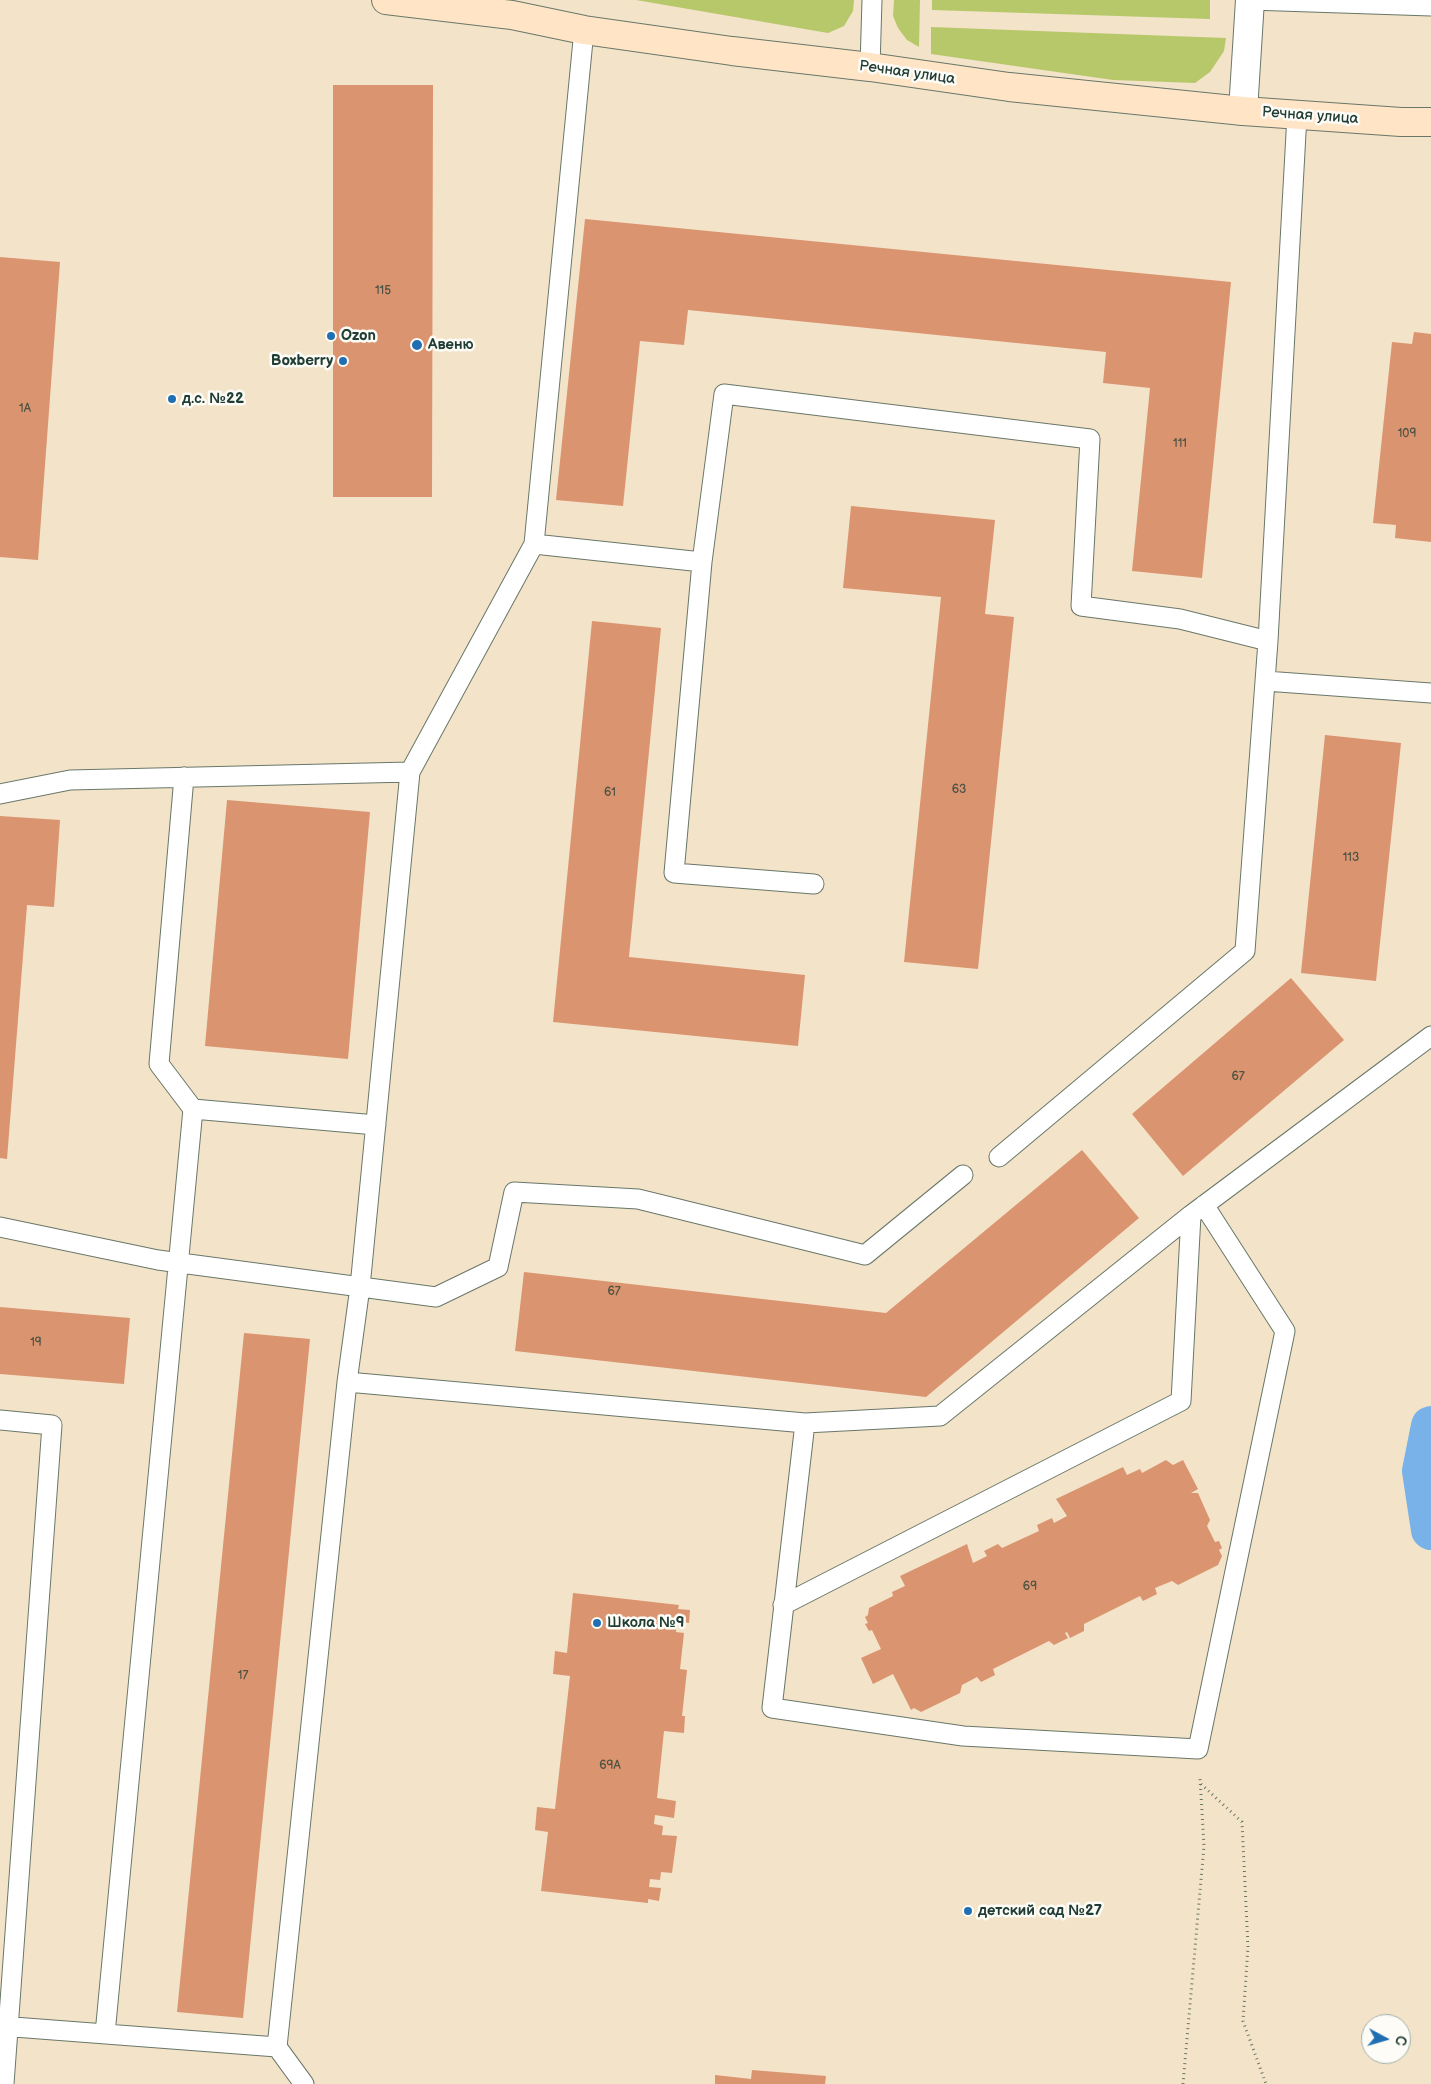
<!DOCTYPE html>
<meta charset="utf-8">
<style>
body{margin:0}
#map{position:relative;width:1431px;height:2084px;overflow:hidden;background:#f3e3c9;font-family:"Balsamiq Sans",sans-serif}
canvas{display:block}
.north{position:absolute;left:1361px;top:2014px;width:50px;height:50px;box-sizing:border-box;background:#fdfcf7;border:1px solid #a4b0a9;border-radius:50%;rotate:96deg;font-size:14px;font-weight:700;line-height:20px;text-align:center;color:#1f3d34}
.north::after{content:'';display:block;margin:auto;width:18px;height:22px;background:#1f6fb2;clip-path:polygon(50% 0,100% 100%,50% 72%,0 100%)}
</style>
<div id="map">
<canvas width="1431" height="2084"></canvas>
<div class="north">С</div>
</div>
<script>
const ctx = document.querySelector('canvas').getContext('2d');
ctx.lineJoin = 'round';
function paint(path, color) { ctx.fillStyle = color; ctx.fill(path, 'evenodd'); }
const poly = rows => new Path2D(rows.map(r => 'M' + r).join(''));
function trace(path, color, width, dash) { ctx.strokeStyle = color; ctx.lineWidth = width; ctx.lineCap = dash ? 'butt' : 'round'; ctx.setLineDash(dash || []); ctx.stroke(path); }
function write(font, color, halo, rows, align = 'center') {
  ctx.font = font + ' "Balsamiq Sans",sans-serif'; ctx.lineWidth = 5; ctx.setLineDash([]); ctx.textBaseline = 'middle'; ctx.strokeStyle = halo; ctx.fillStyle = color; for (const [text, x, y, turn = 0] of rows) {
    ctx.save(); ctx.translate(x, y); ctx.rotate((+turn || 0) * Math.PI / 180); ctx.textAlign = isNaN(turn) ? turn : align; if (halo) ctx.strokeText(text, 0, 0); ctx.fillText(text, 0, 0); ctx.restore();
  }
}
paint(poly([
 [636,0,854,0,853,11,844,26,828,33],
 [894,0,920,0,919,47,907,40,898,28,893,16],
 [932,0,1210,0,1210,19,932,10],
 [931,27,1226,38,1224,51,1210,72,1195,83,1113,80,931,54]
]), '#b7c86b');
trace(poly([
 [1431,1426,1422,1471,1431,1530]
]), '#79b2e9', 40);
paint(poly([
 [333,85,433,85,432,497,333,497],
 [585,219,1231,282,1202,578,1132,571,1150,388,1103,383,1106,352,688,310,684,345,640,341,623,506,556,500],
 [0,257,60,262,38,560,0,557],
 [1414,332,1431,334,1431,542,1395,538,1396,525,1373,523,1392,342,1412,344],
 [851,506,995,520,985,614,1014,617,978,969,904,962,941,597,843,588],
 [592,621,661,628,629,957,805,975,798,1046,553,1022],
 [1325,735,1401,743,1376,981,1301,973],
 [227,800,370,812,348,1059,205,1046],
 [0,816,60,820,54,907,27,905,7,1159,0,1158],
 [1291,978,1344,1040,1183,1176,1132,1114],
 [1082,1150,1139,1218,926,1397,515,1351,524,1272,886,1313],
 [0,1307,130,1318,124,1384,0,1374],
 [244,1333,310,1339,243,2018,177,2012],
 [1166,1460,1173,1465,1183,1460,1198,1489,1191,1493,1198,1493,1210,1520,1207,1526,1215,1542,1219,1541,1222,1548,1219,1550,1222,1556,1218,1565,1178,1585,1172,1581,1155,1588,1157,1594,1143,1601,1140,1596,1084,1624,1084,1631,1070,1638,1067,1632,1065,1633,1068,1638,1054,1645,1049,1641,993,1669,995,1675,981,1682,977,1677,962,1685,960,1693,921,1712,914,1708,911,1710,893,1674,873,1684,861,1658,881,1649,872,1630,869,1631,865,1624,868,1623,865,1617,868,1615,869,1608,893,1596,892,1592,905,1586,900,1576,967,1544,973,1563,987,1556,984,1551,998,1544,1002,1548,1039,1531,1037,1525,1052,1518,1054,1523,1067,1516,1056,1499,1123,1467,1127,1475,1140,1469,1142,1473],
 [573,1593,679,1605,678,1609,690,1610,689,1623,677,1621,676,1632,684,1633,680,1669,687,1670,682,1716,685,1716,684,1733,664,1731,657,1798,676,1801,674,1818,655,1815,654,1824,663,1826,662,1835,677,1836,672,1873,661,1872,660,1880,650,1879,649,1887,661,1888,659,1901,648,1899,648,1903,541,1891,548,1832,535,1830,537,1807,555,1809,570,1676,553,1674,555,1651,567,1653],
 [752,2070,826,2076,825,2084,715,2084,715,2075,751,2079]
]), '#da9470');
const lane = poly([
 [1250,0,1431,6],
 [584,30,534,544,702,562,724,394,1090,439,1081,606,1180,619,1268,641,1297,115],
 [870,67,872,0],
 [702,562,674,873,814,884],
 [1265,681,1431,693],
 [184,777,159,1064,193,1109],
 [0,794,70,780,410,772],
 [999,1157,1245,951,1268,641],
 [0,1227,158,1260,436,1297,498,1267,514,1192,638,1199,865,1255,963,1175],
 [347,1382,805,1423,940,1416,1191,1215,1431,1036],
 [0,1420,52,1425,4,2084],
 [805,1423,772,1708,963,1736,1198,1749,1285,1331,1204,1205],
 [783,1605,1181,1401,1191,1215],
 [0,2026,277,2047,347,1382,360,1287,410,772,534,544],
 [105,2034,193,1109,376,1125],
 [277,2047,304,2084]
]);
const street = poly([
 [1243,111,1250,0]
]);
const secondary = poly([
 [386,0,512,15,584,30,732,51,870,67,1009,87,1243,111,1401,122,1431,122]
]);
trace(lane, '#697768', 21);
trace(street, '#697768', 30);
trace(secondary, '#697768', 30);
trace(poly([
 [1201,1784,1242,1822,1248,1947,1243,2021,1266,2084],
 [1183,2084,1204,1846,1200,1778]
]), '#697768', 3, [1, 4]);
trace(lane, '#fff', 19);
trace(street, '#fff', 28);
trace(secondary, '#ffe4c6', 28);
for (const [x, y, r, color] of [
 [331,336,5,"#1f6fb2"],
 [417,345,6,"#1f6fb2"],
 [343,361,5,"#1f6fb2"],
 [172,399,5,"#1f6fb2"],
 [597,1623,5,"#1f6fb2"],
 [968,1911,5,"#1f6fb2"]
]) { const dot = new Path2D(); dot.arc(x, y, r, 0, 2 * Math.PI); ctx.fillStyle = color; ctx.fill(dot); trace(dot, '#fdfcf7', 2); }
write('12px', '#4e5343', null, [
 ["115",383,291],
 ["1А",25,409],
 ["109",1407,434],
 ["111",1180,444],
 ["63",959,790],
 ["61",610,793],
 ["113",1351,858],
 ["67",1238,1077],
 ["67",614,1292],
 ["19",36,1343],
 ["69",1030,1587],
 ["17",243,1676],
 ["69А",610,1766]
]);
write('15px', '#1f3d34', '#fdfcf7', [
 ["Речная улица",907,73,8],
 ["Речная улица",1310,116,4]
]);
write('bold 15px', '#1f3d34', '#fdfcf7', [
 ["Ozon",341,336],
 ["Авеню",428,345],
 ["Boxberry",333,361,"right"],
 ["д.с. №22",182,399],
 ["Школа №9",607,1623],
 ["детский сад №27",978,1911]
], 'left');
</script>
